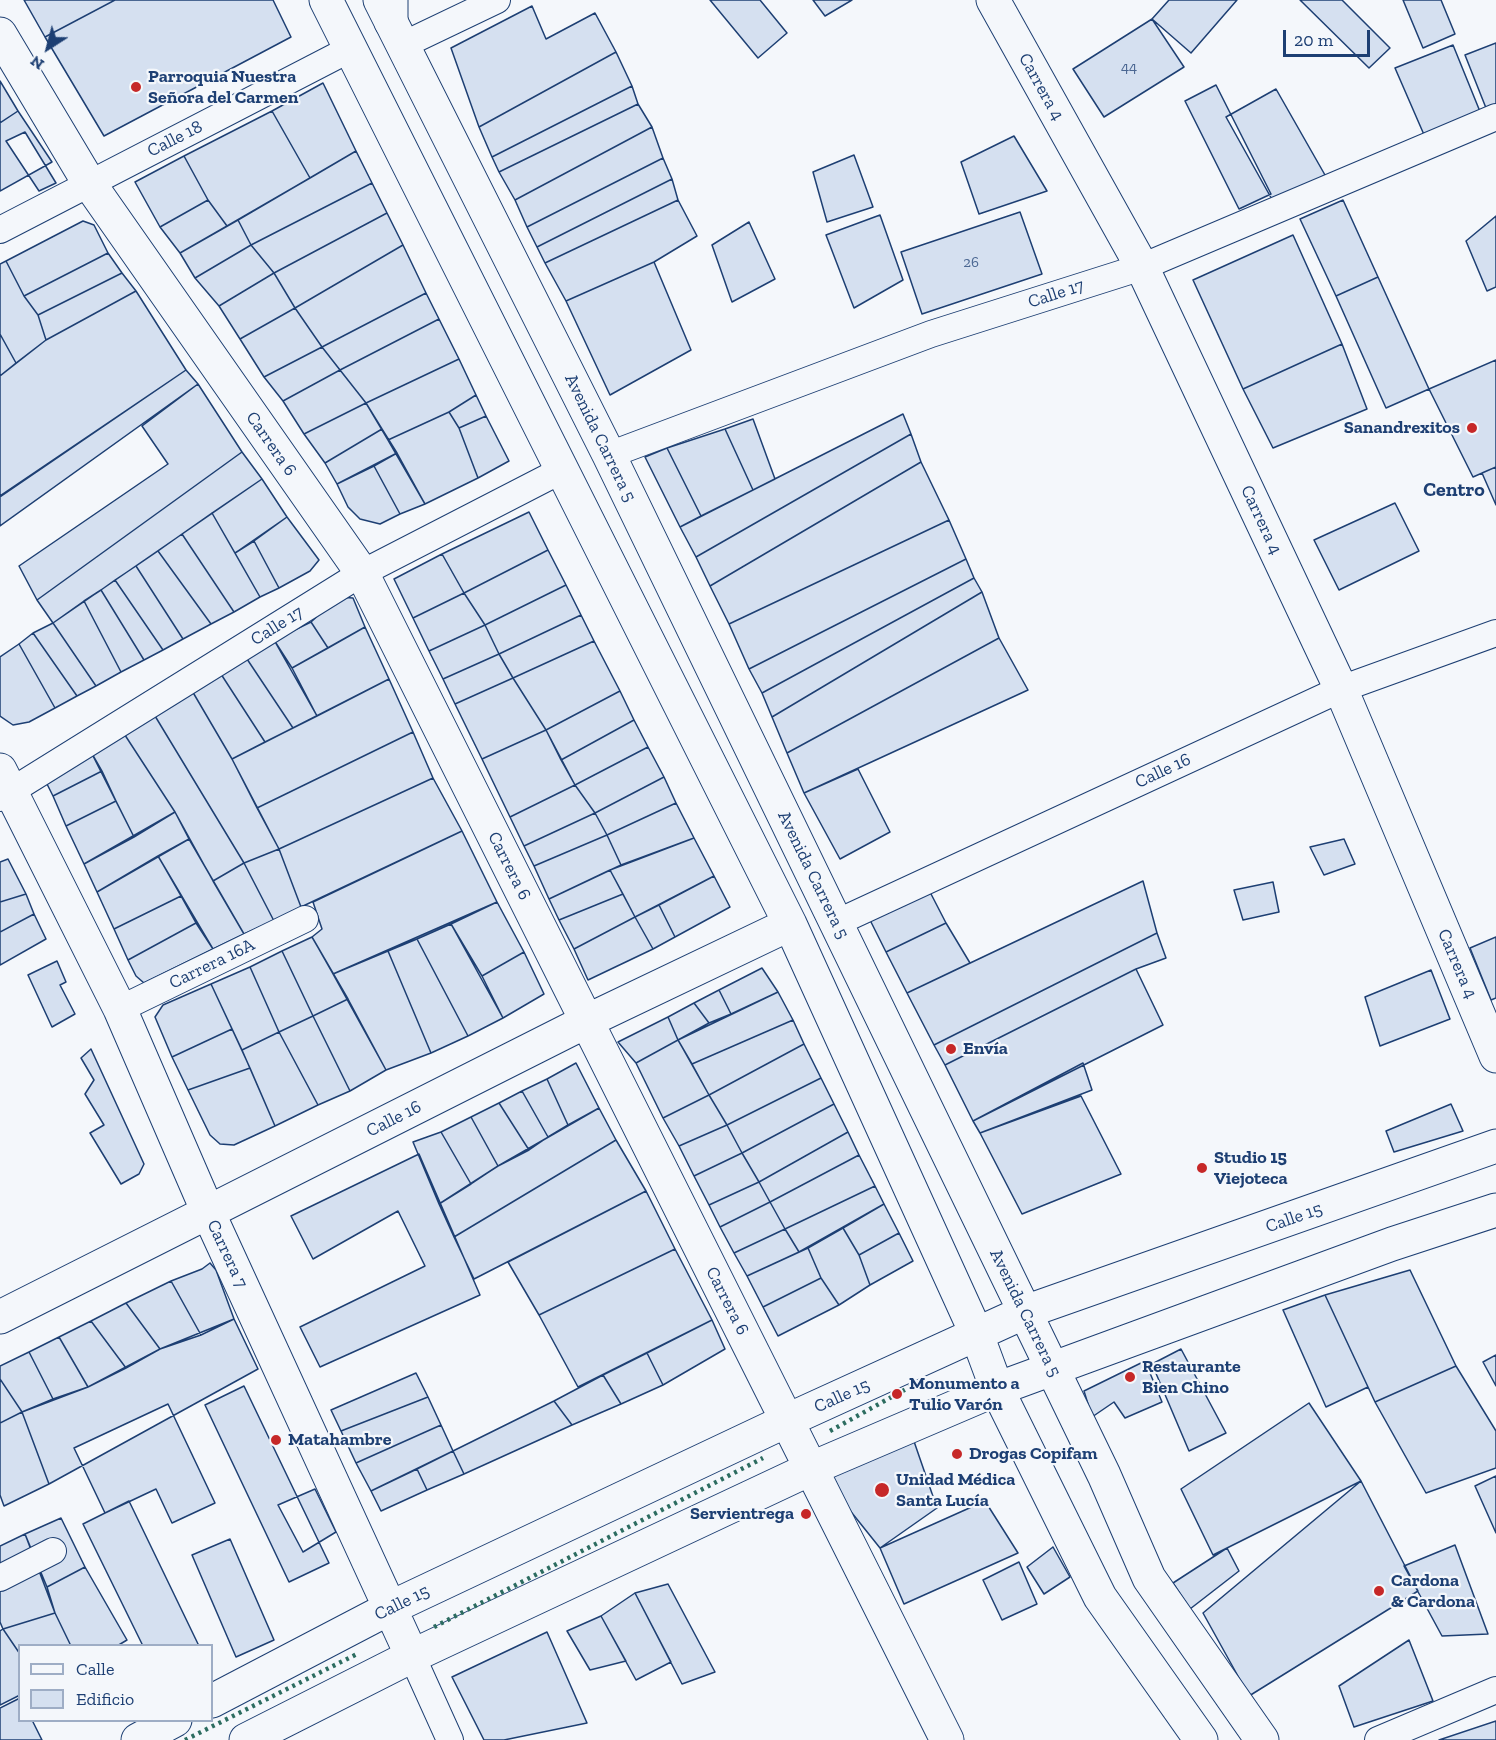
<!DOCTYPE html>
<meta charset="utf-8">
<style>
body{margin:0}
#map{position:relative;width:1496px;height:1740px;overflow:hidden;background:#f4f7fb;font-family:"Zilla Slab",serif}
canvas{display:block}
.legend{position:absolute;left:18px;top:1644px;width:195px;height:78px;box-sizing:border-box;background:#f4f7fb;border:2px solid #9eadc5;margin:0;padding:8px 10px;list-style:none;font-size:18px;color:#1d3f73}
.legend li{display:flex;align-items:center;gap:12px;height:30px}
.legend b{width:30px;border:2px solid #9eadc5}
.north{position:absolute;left:18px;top:18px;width:60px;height:60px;-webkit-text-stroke:4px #f4f7fb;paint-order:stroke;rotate:216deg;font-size:16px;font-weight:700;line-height:24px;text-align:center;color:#1d3f73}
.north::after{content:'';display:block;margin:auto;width:21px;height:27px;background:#1d3f73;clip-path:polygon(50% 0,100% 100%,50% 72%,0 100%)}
.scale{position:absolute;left:1283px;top:30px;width:87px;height:27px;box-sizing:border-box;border:3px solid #1d3f73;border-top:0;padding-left:8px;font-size:18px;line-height:21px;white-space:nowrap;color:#1d3f73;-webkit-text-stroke:4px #f4f7fb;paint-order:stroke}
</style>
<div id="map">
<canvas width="1496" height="1740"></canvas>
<ul class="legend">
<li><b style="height:8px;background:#f4f7fb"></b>Calle</li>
<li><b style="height:16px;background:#d5e0f0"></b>Edificio</li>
</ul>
<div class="north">N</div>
<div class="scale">20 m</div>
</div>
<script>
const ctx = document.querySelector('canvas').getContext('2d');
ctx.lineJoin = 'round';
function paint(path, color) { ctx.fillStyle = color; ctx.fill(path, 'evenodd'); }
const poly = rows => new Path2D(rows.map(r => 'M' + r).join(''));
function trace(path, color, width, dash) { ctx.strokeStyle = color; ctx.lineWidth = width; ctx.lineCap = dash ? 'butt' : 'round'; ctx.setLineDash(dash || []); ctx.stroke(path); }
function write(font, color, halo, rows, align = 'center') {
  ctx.font = font + ' "Zilla Slab",serif'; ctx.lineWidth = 4.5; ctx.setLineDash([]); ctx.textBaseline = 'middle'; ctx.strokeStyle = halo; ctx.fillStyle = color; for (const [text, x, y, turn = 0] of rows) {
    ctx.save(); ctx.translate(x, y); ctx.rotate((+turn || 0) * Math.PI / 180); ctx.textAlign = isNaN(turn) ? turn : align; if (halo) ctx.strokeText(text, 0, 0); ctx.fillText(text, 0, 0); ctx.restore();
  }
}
const building = poly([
 [24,0,115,0,45,37,24,0],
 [115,0,273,0,291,37,104,136,45,37,115,0],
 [710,0,760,0,787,33,758,58,710,0],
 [813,0,852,0,825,16,813,0],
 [1169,0,1237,0,1191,53,1152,19,1169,0],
 [1300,0,1342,0,1390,48,1369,68,1300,0],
 [1403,0,1441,0,1455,34,1423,48,1403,0],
 [532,6,546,39,595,13,616,52,479,127,451,48,532,6],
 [1152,19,1184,67,1104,117,1073,69,1152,19],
 [1496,43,1496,104,1486,108,1465,55,1496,43],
 [1453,45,1481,114,1425,137,1395,68,1453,45],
 [616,52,632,86,492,157,479,127,616,52],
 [0,81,18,111,0,123,0,81],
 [323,83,356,151,310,178,272,111,323,83],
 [1216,85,1271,194,1239,209,1185,101,1216,85],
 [632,86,638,104,499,172,492,157,632,86],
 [1276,89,1325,175,1274,203,1226,117,1276,89],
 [638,104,652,127,515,200,499,172,638,104],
 [18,111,52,162,0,191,0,123,18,111],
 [272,111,310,178,227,226,208,200,184,156,272,111],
 [652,127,663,158,527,227,515,200,652,127],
 [25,132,56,183,39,191,6,141,25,132],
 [1014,136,1047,191,979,214,961,162,1014,136],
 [356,151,372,183,251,245,238,220,356,151],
 [854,155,873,207,827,222,813,172,854,155],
 [184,156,208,200,160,227,135,182,184,156],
 [663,158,672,179,537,247,527,227,663,158],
 [672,179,678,200,545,263,537,247,672,179],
 [372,183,387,213,274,273,251,245,372,183],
 [208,200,227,226,180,253,160,227,208,200],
 [678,200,697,236,654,262,566,301,545,263,678,200],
 [1343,200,1378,277,1336,296,1300,219,1343,200],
 [1020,212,1042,274,922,314,901,252,1020,212],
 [387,213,403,245,295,308,274,273,387,213],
 [880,215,903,280,854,308,826,235,880,215],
 [1496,216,1496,287,1487,291,1466,241,1496,216],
 [238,220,251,245,195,278,180,253,238,220],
 [83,221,94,225,108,253,24,296,6,261,83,221],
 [749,222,775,279,732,302,712,245,749,222],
 [1293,235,1342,344,1243,389,1193,280,1293,235],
 [251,245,274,273,219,306,195,278,251,245],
 [403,245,426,293,322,347,295,308,403,245],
 [108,253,122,273,38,315,24,296,108,253],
 [6,261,24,296,38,315,46,340,16,363,0,334,0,264,6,261],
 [654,262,691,350,610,395,566,301,654,262],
 [122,273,136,291,46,340,38,315,122,273],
 [274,273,295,308,240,339,219,306,274,273],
 [1378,277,1429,389,1386,408,1336,296,1378,277],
 [136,291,186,370,0,496,0,376,46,340,136,291],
 [426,293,439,319,340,370,322,347,426,293],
 [295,308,322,347,264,377,240,339,295,308],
 [439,319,459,359,366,403,340,370,439,319],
 [0,334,16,363,0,376,0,334],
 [1342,344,1367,409,1273,448,1243,389,1342,344],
 [322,347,340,370,283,401,264,377,322,347],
 [459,359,476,395,449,412,388,440,366,403,459,359],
 [1496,360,1496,467,1473,477,1429,389,1496,360],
 [186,370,198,384,0,526,0,497,186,370],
 [340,370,366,403,304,434,283,401,340,370],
 [198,384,242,452,37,600,19,566,168,464,142,426,198,384],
 [476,395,486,416,459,428,449,412,476,395],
 [366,403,382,429,325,463,304,434,366,403],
 [449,412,459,428,478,478,425,504,388,440,449,412],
 [903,414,911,434,696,557,680,527,903,414],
 [486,416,509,461,478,478,459,428,486,416],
 [753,419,775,479,753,490,725,429,753,419],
 [382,429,397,453,337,484,325,463,382,429],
 [725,429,753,490,701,516,667,448,725,429],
 [911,434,921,462,710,586,696,557,911,434],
 [667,448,701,516,680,527,645,457,667,448],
 [242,452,262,479,53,623,37,600,242,452],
 [397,453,425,504,400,514,374,466,397,453],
 [921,462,949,520,729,624,710,586,921,462],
 [374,466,400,514,380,524,360,519,348,507,337,484,374,466],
 [1496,467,1496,505,1482,473,1496,467],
 [262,479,287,517,235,553,212,513,262,479],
 [1395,503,1419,551,1339,590,1314,540,1395,503],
 [529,512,548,550,464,593,442,554,529,512],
 [212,513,260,597,234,612,182,534,212,513],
 [287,517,319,560,310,571,279,588,254,541,287,517],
 [949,520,966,559,749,669,729,624,949,520],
 [182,534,234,612,211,624,158,551,182,534],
 [254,541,279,588,260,597,235,553,254,541],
 [548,550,566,585,485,625,464,593,548,550],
 [158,551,211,624,183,639,136,566,158,551],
 [442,554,464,593,413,618,394,579,442,554],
 [966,559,974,578,762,693,749,669,966,559],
 [136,566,183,639,163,650,115,580,136,566],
 [974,578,982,592,772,717,762,693,974,578],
 [115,580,163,650,144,660,101,590,115,580],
 [566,585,581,615,499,654,485,625,566,585],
 [101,590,144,660,121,672,84,601,101,590],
 [982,592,999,638,787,753,772,717,982,592],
 [464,593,485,625,429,651,413,618,464,593],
 [338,597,353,598,365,627,328,648,311,622,338,597],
 [84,601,121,672,96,686,53,623,84,601],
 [581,615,594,641,513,678,499,654,581,615],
 [311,622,328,648,292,668,274,640,311,622],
 [53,623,96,686,77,696,33,633,53,623],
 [485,625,499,654,443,679,429,651,485,625],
 [365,627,389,679,317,716,292,668,365,627],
 [33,633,77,696,55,708,19,644,33,633],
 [999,638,1028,690,804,793,787,753,999,638],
 [274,640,317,716,293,728,245,656,274,640],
 [594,641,620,691,546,730,513,678,594,641],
 [19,644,55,708,29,722,13,725,0,716,0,657,19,644],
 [499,654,513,678,455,704,443,679,499,654],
 [245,656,293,728,265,742,219,671,245,656],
 [219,671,265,742,232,759,191,689,219,671],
 [513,678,546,730,482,759,455,704,513,678],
 [389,679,413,732,257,808,232,759,389,679],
 [191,689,232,759,279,849,244,863,152,711,191,689],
 [620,691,634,720,561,760,546,730,620,691],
 [152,711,244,863,213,881,175,812,121,729,152,711],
 [634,720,648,747,575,785,561,760,634,720],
 [121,729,175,812,134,837,90,750,121,729],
 [546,730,575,785,510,817,482,759,546,730],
 [413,732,433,778,279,849,257,808,413,732],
 [648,747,664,777,595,813,575,785,648,747],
 [90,750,102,771,53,796,42,774,90,750],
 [858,769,890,832,840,859,804,793,858,769],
 [102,771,116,801,66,826,53,796,102,771],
 [664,777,676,803,607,835,595,813,664,777],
 [433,778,462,831,301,907,279,849,433,778],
 [575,785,595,813,524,846,510,817,575,785],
 [116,801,134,837,84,864,66,826,116,801],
 [676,803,694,838,621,865,607,835,676,803],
 [175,812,189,839,97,892,84,864,175,812],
 [595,813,607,835,534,866,524,846,595,813],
 [462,831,497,902,333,974,312,937,322,929,313,902,462,831],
 [607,835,621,865,549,899,534,866,607,835],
 [694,838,714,876,635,917,610,870,694,838],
 [189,839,244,934,213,949,158,856,189,839],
 [1344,839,1355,864,1324,875,1310,847,1344,839],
 [279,849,301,907,274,921,244,863,279,849],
 [158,856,181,896,114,929,97,892,158,856],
 [8,859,26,894,0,902,0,862,8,859],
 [244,863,274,921,244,934,213,881,244,863],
 [610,870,623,894,559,920,549,899,610,870],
 [714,876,730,907,675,937,659,905,714,876],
 [1143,881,1157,933,934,1045,907,993,1143,881],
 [1273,882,1279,912,1243,920,1234,890,1273,882],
 [930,892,946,923,886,952,869,918,930,892],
 [26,894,34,914,0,932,0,902,26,894],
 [623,894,635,917,574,949,559,920,623,894],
 [181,896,196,923,128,960,114,929,181,896],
 [497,902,524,952,482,976,451,924,497,902],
 [659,905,675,937,653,949,635,917,659,905],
 [34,914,46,939,0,965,0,932,34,914],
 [635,917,653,949,588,980,574,949,635,917],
 [196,923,213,949,144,983,136,976,128,960,196,923],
 [946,923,970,963,907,993,886,952,946,923],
 [451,924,503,1018,468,1036,417,939,451,924],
 [1157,933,1166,958,1136,969,945,1065,934,1045,1157,933],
 [312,937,348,999,313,1016,282,951,312,937],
 [1496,937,1496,998,1491,1000,1470,948,1496,937],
 [417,939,468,1036,431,1053,388,951,417,939],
 [282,951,313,1016,279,1032,250,967,282,951],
 [388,951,431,1053,386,1070,333,974,388,951],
 [524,952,544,994,503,1018,482,976,524,952],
 [57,961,66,982,60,985,75,1014,52,1027,28,975,57,961],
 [250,967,279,1032,242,1050,211,984,250,967],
 [762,968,778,992,731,1014,719,990,762,968],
 [1136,969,1163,1025,973,1121,945,1065,1136,969],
 [1431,970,1450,1019,1380,1046,1365,997,1431,970],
 [211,984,232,1029,172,1057,155,1017,163,1005,211,984],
 [719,990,731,1014,709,1023,694,1003,719,990],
 [778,992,793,1020,692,1064,678,1040,778,992],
 [348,999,386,1070,350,1091,313,1016,348,999],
 [694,1003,709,1023,678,1040,668,1017,694,1003],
 [313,1016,350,1091,318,1105,279,1032,313,1016],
 [668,1017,678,1040,636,1063,618,1042,668,1017],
 [793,1020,804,1044,709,1095,692,1064,793,1020],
 [232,1029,250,1068,188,1090,172,1057,232,1029],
 [279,1032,318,1105,275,1126,242,1050,279,1032],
 [678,1040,709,1095,663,1118,636,1063,678,1040],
 [804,1044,821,1078,727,1125,709,1095,804,1044],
 [91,1049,144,1164,139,1174,121,1184,90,1133,104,1125,85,1094,94,1080,81,1058,91,1049],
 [576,1063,599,1108,568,1125,547,1079,576,1063],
 [1083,1063,1092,1090,980,1133,973,1121,1083,1063],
 [250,1068,275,1126,234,1145,220,1144,210,1135,188,1090,250,1068],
 [821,1078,834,1104,742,1153,727,1125,821,1078],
 [547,1079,568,1125,548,1137,522,1091,547,1079],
 [522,1091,548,1137,529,1150,499,1103,522,1091],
 [709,1095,727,1125,679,1146,663,1118,709,1095],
 [1081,1096,1121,1174,1022,1214,980,1133,1081,1096],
 [499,1103,529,1150,498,1166,471,1117,499,1103],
 [834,1104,848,1132,759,1182,742,1153,834,1104],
 [1451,1104,1463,1131,1394,1152,1386,1131,1451,1104],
 [599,1108,616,1140,454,1237,439,1204,498,1166,599,1108],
 [471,1117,498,1166,471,1184,441,1132,471,1117],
 [727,1125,742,1153,694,1176,679,1146,727,1125],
 [441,1132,471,1184,439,1204,413,1142,441,1132],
 [848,1132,859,1155,770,1202,759,1182,848,1132],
 [616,1140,646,1191,474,1279,454,1237,616,1140],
 [742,1153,759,1182,709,1205,694,1176,742,1153],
 [419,1154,480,1295,320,1367,300,1327,425,1266,398,1211,313,1259,291,1216,419,1154],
 [859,1155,875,1186,785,1229,770,1202,859,1155],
 [759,1182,770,1202,720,1227,709,1205,759,1182],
 [875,1186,884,1204,799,1252,785,1229,875,1186],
 [646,1191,675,1249,539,1315,508,1262,646,1191],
 [770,1202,785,1229,734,1253,720,1227,770,1202],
 [884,1204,899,1233,859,1255,843,1228,884,1204],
 [843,1228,859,1255,870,1285,839,1305,821,1278,808,1248,843,1228],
 [785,1229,799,1252,747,1276,734,1253,785,1229],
 [899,1233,913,1261,870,1285,859,1255,899,1233],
 [808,1248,821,1278,763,1307,747,1276,808,1248],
 [675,1249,712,1320,578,1387,539,1315,675,1249],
 [210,1263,216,1270,234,1319,201,1335,171,1281,202,1269,210,1263],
 [1410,1270,1456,1366,1375,1402,1325,1295,1410,1270],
 [821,1278,839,1305,778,1336,763,1307,821,1278],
 [171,1281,201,1335,160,1349,126,1303,171,1281],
 [1325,1295,1368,1387,1326,1407,1283,1310,1325,1295],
 [126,1303,160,1349,126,1368,91,1321,126,1303],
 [234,1319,258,1369,49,1484,22,1412,88,1387,160,1349,234,1319],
 [712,1320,725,1349,663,1385,647,1353,712,1320],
 [91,1321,126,1368,88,1387,59,1337,91,1321],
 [59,1337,88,1387,53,1399,29,1352,59,1337],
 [1181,1349,1226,1433,1189,1451,1152,1364,1181,1349],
 [29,1352,53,1399,22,1412,0,1379,0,1366,29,1352],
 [647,1353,663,1385,621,1404,603,1375,647,1353],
 [1496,1355,1496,1386,1483,1362,1496,1355],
 [1145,1361,1162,1402,1125,1418,1114,1402,1092,1417,1084,1391,1145,1361],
 [1456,1366,1496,1431,1496,1468,1426,1493,1375,1402,1456,1366],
 [416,1373,428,1397,341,1431,331,1410,416,1373],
 [603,1375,621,1404,572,1425,554,1401,603,1375],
 [0,1379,22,1412,0,1423,0,1379],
 [244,1386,329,1563,289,1582,205,1405,244,1386],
 [428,1397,441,1425,356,1463,341,1431,428,1397],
 [554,1401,572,1425,464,1474,453,1451,554,1401],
 [1309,1403,1361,1481,1213,1555,1181,1489,1309,1403],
 [168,1404,215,1503,172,1523,156,1489,105,1513,74,1448,168,1404],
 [22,1412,49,1484,4,1506,0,1495,0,1423,22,1412],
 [908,1424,937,1508,880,1548,820,1473,908,1424],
 [441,1425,453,1451,371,1491,356,1463,441,1425],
 [453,1451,464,1474,427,1490,417,1469,453,1451],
 [417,1469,427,1490,381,1511,371,1491,417,1469],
 [1496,1476,1496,1533,1475,1486,1496,1476],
 [1361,1481,1418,1591,1249,1696,1203,1613,1361,1481],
 [315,1489,336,1532,303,1552,278,1505,315,1489],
 [129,1501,199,1646,143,1646,83,1524,129,1501],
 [985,1501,1018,1553,904,1604,880,1548,985,1501],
 [61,1518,85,1567,47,1587,25,1534,61,1518],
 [25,1534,55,1613,3,1629,0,1622,0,1546,25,1534],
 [230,1539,274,1640,236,1657,192,1555,230,1539],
 [1455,1545,1488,1634,1442,1636,1404,1566,1455,1545],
 [1053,1547,1070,1577,1044,1594,1027,1567,1053,1547],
 [1227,1548,1239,1571,1190,1609,1173,1583,1227,1548],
 [1019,1562,1037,1604,1002,1620,983,1580,1019,1562],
 [85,1567,127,1640,117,1646,71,1646,55,1613,47,1587,85,1567],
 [668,1584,715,1672,682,1684,635,1593,668,1584],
 [635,1593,671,1662,636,1680,601,1616,635,1593],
 [55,1613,71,1646,20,1646,20,1654,3,1629,55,1613],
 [601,1616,626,1661,590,1670,567,1631,601,1616],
 [3,1629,20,1654,20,1695,0,1705,0,1631,3,1629],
 [547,1632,587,1723,504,1740,484,1740,452,1677,547,1632],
 [1409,1640,1433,1701,1354,1727,1339,1686,1409,1640],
 [20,1698,20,1720,32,1720,42,1740,0,1740,0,1708,20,1698],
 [1496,1721,1496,1740,1439,1740,1496,1721]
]);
paint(building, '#d5e0f0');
trace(building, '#1d3f73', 1.5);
const street = poly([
 [403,45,497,0],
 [0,230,350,49],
 [609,455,931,334,1142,267,1496,117],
 [0,798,362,573,562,470],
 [836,923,1341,689,1496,633],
 [120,1009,305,919],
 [0,1578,53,1551],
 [412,1656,450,1740],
 [1378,1740,1496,1690]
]);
const secondary = poly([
 [326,0,790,924,977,1335,997,1389,1100,1597,1201,1740],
 [380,0,609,455,1104,1475,1149,1578,1262,1740],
 [993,0,1142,267,1341,689,1496,1056],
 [0,34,89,183,362,573,947,1740],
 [0,770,120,1009,208,1212,412,1656],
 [0,1317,587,1021,790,924],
 [212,1701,390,1608,786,1421,1025,1312,1496,1146],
 [138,1740,175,1720],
 [246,1740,412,1656,810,1469,997,1389,1392,1244,1496,1210]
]);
const primary = poly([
 [391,22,391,0]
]);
trace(street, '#1d3f73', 28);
trace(secondary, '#1d3f73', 35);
trace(primary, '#1d3f73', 35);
trace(street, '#f4f7fb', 26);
trace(secondary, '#f4f7fb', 33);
trace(primary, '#f4f7fb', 33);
trace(poly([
 [830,1431,926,1378],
 [434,1627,763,1458],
 [185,1740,357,1654]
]), '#2c6c60', 4.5, [3, 4.5]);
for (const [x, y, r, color] of [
 [136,87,6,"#c62828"],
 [1472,428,6,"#c62828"],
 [951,1049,6,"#c62828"],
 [1202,1168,6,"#c62828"],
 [1130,1377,6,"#c62828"],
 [897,1394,6,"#c62828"],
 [276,1440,6,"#c62828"],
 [957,1454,6,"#c62828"],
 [882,1490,8,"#c62828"],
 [806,1514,6,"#c62828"],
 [1379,1591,6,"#c62828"]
]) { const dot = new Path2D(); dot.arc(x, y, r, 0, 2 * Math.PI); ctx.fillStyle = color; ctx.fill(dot); trace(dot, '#f4f7fb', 2); }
write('15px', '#4b6792', null, [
 ["44",1129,68],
 ["26",971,263]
]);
write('bold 18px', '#1d3f73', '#f4f7fb', [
 ["Parroquia Nuestra",148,77],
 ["Señora del Carmen",148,98],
 ["Sanandrexitos",1460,428,"right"],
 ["Envía",963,1049],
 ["Studio 15",1214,1158],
 ["Viejoteca",1214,1179],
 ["Restaurante",1142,1367],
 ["Bien Chino",1142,1388],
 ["Monumento a",909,1384],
 ["Tulio Varón",909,1405],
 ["Matahambre",288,1440],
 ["Drogas Copifam",969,1454],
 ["Unidad Médica",896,1480],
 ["Santa Lucía",896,1501],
 ["Servientrega",794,1514,"right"],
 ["Cardona",1391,1581],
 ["& Cardona",1391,1602]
], 'left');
write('18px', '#1d3f73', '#f4f7fb', [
 ["Carrera 4",1041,87,61],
 ["Calle 18",175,139,-27],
 ["Calle 17",1056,294,-18],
 ["Avenida Carrera 5",600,438,64],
 ["Carrera 6",271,444,55],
 ["Carrera 4",1261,520,65],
 ["Calle 17",277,626,-32],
 ["Calle 16",1163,771,-25],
 ["Carrera 6",509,866,63],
 ["Avenida Carrera 5",813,875,64],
 ["Carrera 16A",212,964,-26],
 ["Carrera 4",1457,964,67],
 ["Calle 16",394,1119,-27],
 ["Calle 15",1294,1218,-19],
 ["Carrera 7",227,1254,65],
 ["Carrera 6",727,1301,63],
 ["Avenida Carrera 5",1025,1313,64],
 ["Calle 15",842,1396,-24],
 ["Calle 15",402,1603,-26]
]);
write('bold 20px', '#1d3f73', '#f4f7fb', [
 ["Centro",1454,490]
]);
</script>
